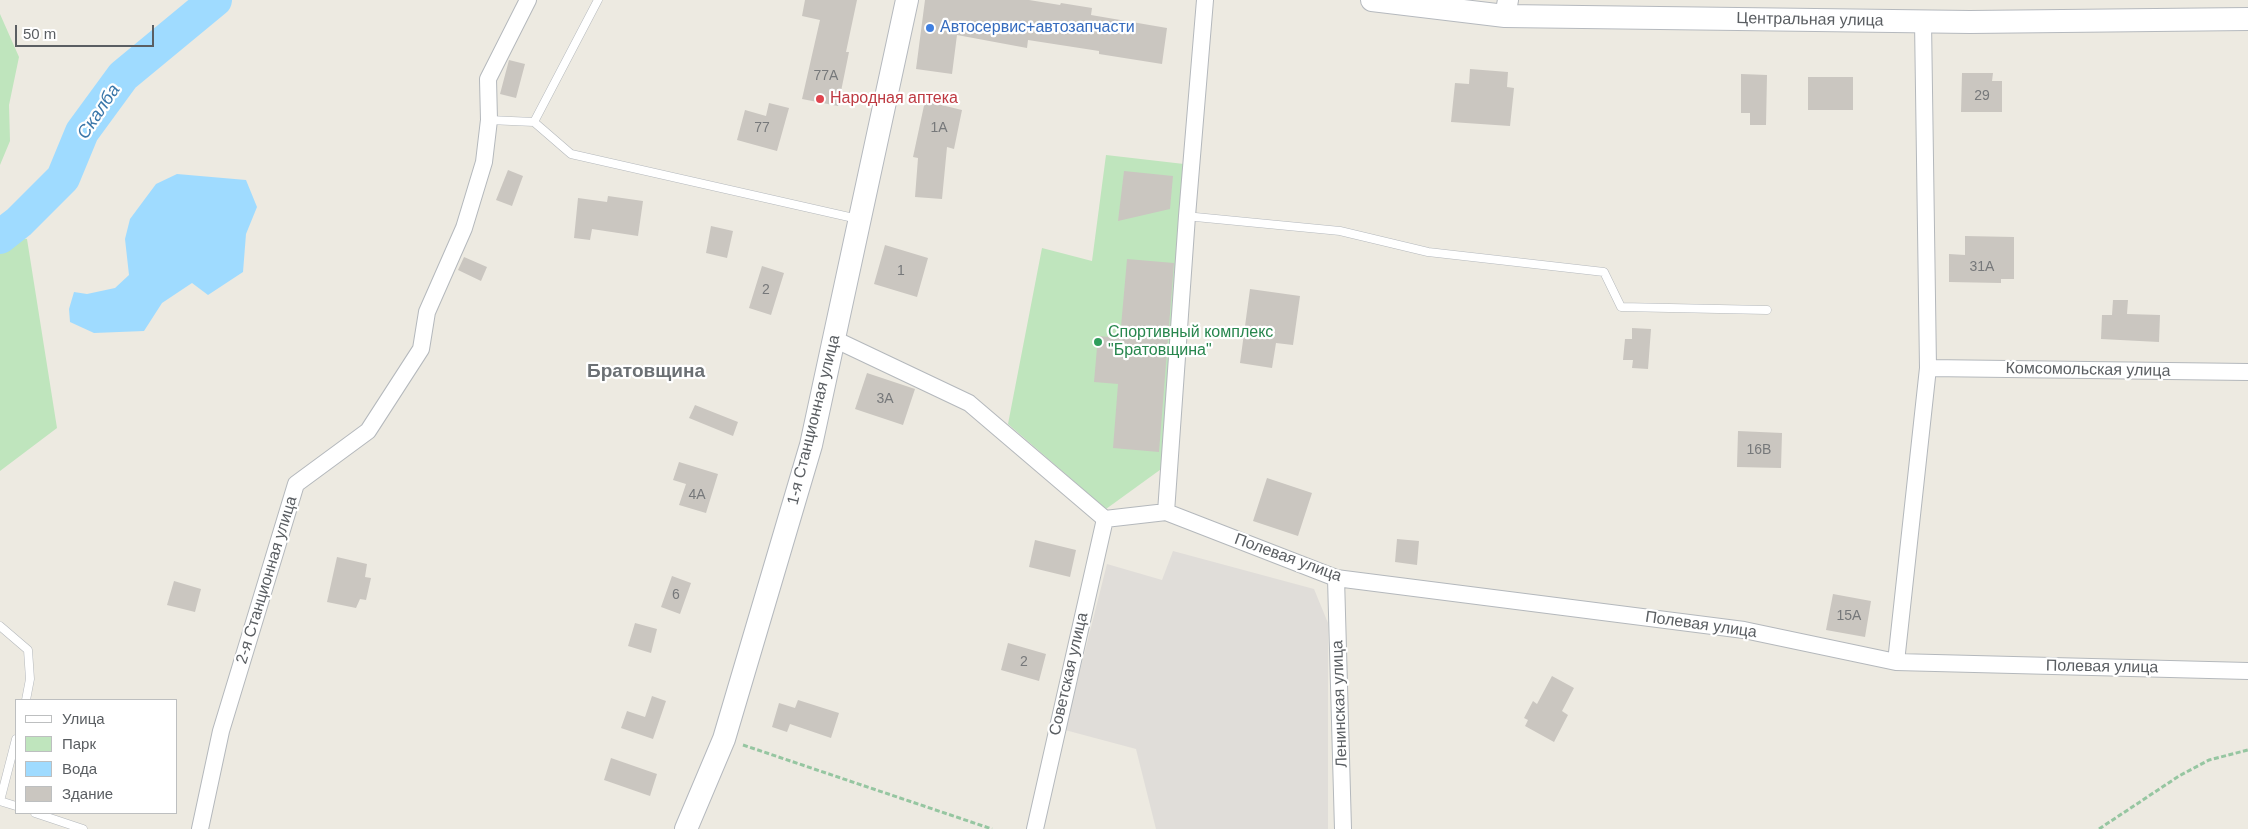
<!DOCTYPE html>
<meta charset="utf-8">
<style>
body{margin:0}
#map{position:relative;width:2248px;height:829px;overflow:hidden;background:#edeae1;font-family:Arial,sans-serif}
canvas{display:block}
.legend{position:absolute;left:15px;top:699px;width:162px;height:115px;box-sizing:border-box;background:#fff;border:1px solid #bdbfc0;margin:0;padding:6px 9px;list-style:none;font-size:15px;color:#5a5e62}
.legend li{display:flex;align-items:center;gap:10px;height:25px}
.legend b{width:25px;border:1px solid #bdbfc0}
.scale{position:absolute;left:15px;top:25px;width:139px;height:22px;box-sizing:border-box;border:2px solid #5a5e62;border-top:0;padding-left:6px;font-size:15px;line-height:18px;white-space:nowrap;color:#5a5e62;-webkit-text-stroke:4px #fff;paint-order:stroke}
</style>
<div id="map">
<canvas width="2248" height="829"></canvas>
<ul class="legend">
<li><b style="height:6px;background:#fff"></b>Улица</li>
<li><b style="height:14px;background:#bfe5bd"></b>Парк</li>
<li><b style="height:14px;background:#9fdbff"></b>Вода</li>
<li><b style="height:14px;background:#cac6c0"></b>Здание</li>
</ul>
<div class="scale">50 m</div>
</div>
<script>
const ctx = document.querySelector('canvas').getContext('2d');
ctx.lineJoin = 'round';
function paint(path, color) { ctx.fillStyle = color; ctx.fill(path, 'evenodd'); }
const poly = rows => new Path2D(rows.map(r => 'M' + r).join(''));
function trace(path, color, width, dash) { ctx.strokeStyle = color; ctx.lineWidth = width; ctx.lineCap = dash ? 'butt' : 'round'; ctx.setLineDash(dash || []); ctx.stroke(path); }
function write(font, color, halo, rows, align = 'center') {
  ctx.font = font + ' Arial,sans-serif'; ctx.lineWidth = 4.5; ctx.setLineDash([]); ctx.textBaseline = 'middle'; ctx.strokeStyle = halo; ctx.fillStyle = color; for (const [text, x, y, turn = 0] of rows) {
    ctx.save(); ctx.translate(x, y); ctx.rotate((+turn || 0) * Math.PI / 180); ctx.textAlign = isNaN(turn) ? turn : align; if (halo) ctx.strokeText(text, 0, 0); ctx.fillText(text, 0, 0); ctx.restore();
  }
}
paint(poly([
 [1173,551,1314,589,1328,623,1328,829,1156,829,1136,749,1065,730,1107,564,1162,580]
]), '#e0ddd9');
paint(poly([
 [0,14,19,57,9,105,10,141,0,165],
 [1106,155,1184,164,1164,467,1106,509,1008,424,1042,248,1092,261],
 [0,236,27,239,57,428,0,471]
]), '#bfe5bd');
paint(poly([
 [177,174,246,180,257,207,246,234,243,272,208,295,192,283,162,303,144,331,94,333,70,322,69,309,74,292,87,294,115,288,129,275,125,239,130,219,156,184]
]), '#9fdbff');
trace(poly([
 [0,237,19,222,63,178,82,132,123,76,215,0]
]), '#9fdbff', 34);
paint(poly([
 [805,0,857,0,846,52,849,52,838,106,802,99,820,20,802,16],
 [925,0,1029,0,1060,5,1061,3,1092,8,1091,15,1167,28,1162,64,1099,54,1099,51,1028,40,1027,48,957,35,952,74,916,69],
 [509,60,525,64,516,98,500,94],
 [1470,69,1508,72,1507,87,1514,88,1510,126,1451,122,1455,83,1469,84],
 [1962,73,1993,73,1992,81,2002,81,2002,112,1961,112],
 [1741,74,1767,75,1766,125,1750,125,1750,113,1741,113],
 [1808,77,1853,77,1853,110,1808,110],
 [925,101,962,110,954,149,947,147,942,199,915,197,918,158,913,157],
 [769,103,789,108,777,151,737,140,745,110,766,116],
 [508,170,523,176,512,206,496,200],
 [1124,171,1173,176,1170,209,1118,221],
 [608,196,643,201,638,236,592,229,590,240,574,238,578,198,607,202],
 [711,226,733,231,727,258,706,253],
 [1965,236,2014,237,2014,279,2001,279,2001,283,1949,282,1949,254,1965,255],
 [885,245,928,258,917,297,874,284],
 [464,257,487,267,481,281,458,270],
 [1127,259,1174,263,1159,452,1113,448,1118,384,1094,382,1098,336,1120,338],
 [762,266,784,273,771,315,749,308],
 [1250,289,1300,296,1293,345,1276,343,1272,368,1240,363],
 [2113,300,2128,300,2127,314,2160,315,2159,342,2101,339,2102,315,2112,315],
 [1632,328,1651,329,1648,369,1632,368,1633,360,1623,360,1625,339,1632,339],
 [867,373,915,389,903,425,855,409],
 [695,405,738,422,733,436,689,418],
 [1738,431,1782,433,1781,468,1737,467],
 [679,462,718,474,706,513,679,505,686,484,673,480],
 [1267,478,1312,493,1298,536,1253,521],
 [1397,539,1419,541,1417,565,1395,562],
 [1035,540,1076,550,1070,577,1029,567],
 [337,557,367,564,365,577,371,578,366,600,360,599,356,608,327,602],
 [672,576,691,583,680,614,661,607],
 [174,581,201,589,195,612,167,605],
 [1833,594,1871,601,1865,637,1826,630],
 [635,623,657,629,651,653,628,646],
 [1008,643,1046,654,1039,681,1001,670],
 [1552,676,1574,688,1562,711,1568,715,1554,742,1525,726,1528,720,1524,718,1533,701,1537,704],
 [652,696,666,701,653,739,621,728,627,711,645,717],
 [798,700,839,713,831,738,790,724,787,732,772,727,779,703,795,708],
 [611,758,657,774,650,796,604,780]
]), '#cac6c0');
const service = poly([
 [489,120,534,122,571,154,858,219],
 [534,122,598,0],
 [1185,216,1340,231,1428,252,1604,272,1621,307,1767,310],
 [0,626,28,650,30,679,26,700],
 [0,801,16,739],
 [0,801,16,806],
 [35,813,83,829]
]);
const minor = poly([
 [834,339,969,403,1105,519,1166,512,1336,578,1744,630,1896,662,2248,671],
 [1928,368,2248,372],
 [1166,512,1187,216,1205,0],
 [1336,578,1343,829],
 [1896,662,1928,368,1923,21],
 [200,829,221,731,296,484,368,431,421,349,427,312,464,228,484,162,489,120,488,79,528,0],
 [1035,829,1105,519]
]);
const tertiary = poly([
 [1505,16,1508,0]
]);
const secondary = poly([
 [1372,0,1505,16,1970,22,2248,19],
 [686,829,724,739,811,445,907,0]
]);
trace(service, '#b4b8bc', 9);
trace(minor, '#b4b8bc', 18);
trace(tertiary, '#b4b8bc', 22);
trace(secondary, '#b5b9be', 24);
trace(poly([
 [743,745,992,829],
 [2099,829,2179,776,2209,760,2248,750]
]), '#96c6a1', 3, [5, 2.5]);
trace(service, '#fff', 8);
trace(minor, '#fff', 16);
trace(tertiary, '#fff', 20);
trace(secondary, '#fff', 22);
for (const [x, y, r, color] of [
 [930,28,5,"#3f7fe0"],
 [820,99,5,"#e0444e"],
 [1098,342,5,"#2e9e5b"]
]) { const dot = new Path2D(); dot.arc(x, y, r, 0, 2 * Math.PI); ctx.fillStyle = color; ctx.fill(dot); trace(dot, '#fff', 2); }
write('14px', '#76787a', null, [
 ["77А",826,76],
 ["29",1982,96],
 ["77",762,128],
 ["1А",939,128],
 ["31А",1982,267],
 ["1",901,271],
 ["2",766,290],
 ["3А",885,399],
 ["16В",1759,450],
 ["4А",697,495],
 ["6",676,595],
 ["15А",1849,616],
 ["2",1024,662]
]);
write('16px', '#5a5e62', '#fff', [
 ["Центральная улица",1810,20,1],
 ["Комсомольская улица",2088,370,1],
 ["1-я Станционная улица",814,420,-76],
 ["Полевая улица",1288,558,20],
 ["2-я Станционная улица",267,580,-73],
 ["Полевая улица",1701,625,8],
 ["Полевая улица",2102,667,1],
 ["Советская улица",1069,674,-77],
 ["Ленинская улица",1340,704,-92]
]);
write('16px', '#366cbe', '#fff', [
 ["Автосервис+автозапчасти",940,28]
], 'left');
write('16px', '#be3a42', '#fff', [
 ["Народная аптека",830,99]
], 'left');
write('16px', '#27864d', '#fff', [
 ["Спортивный комплекс",1108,333],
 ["\"Братовщина\"",1108,351]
], 'left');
write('italic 18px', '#3976a9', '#fff', [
 ["Скалба",99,112,-56]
]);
write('bold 19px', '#6b7074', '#fff', [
 ["Братовщина",646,372]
]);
</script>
